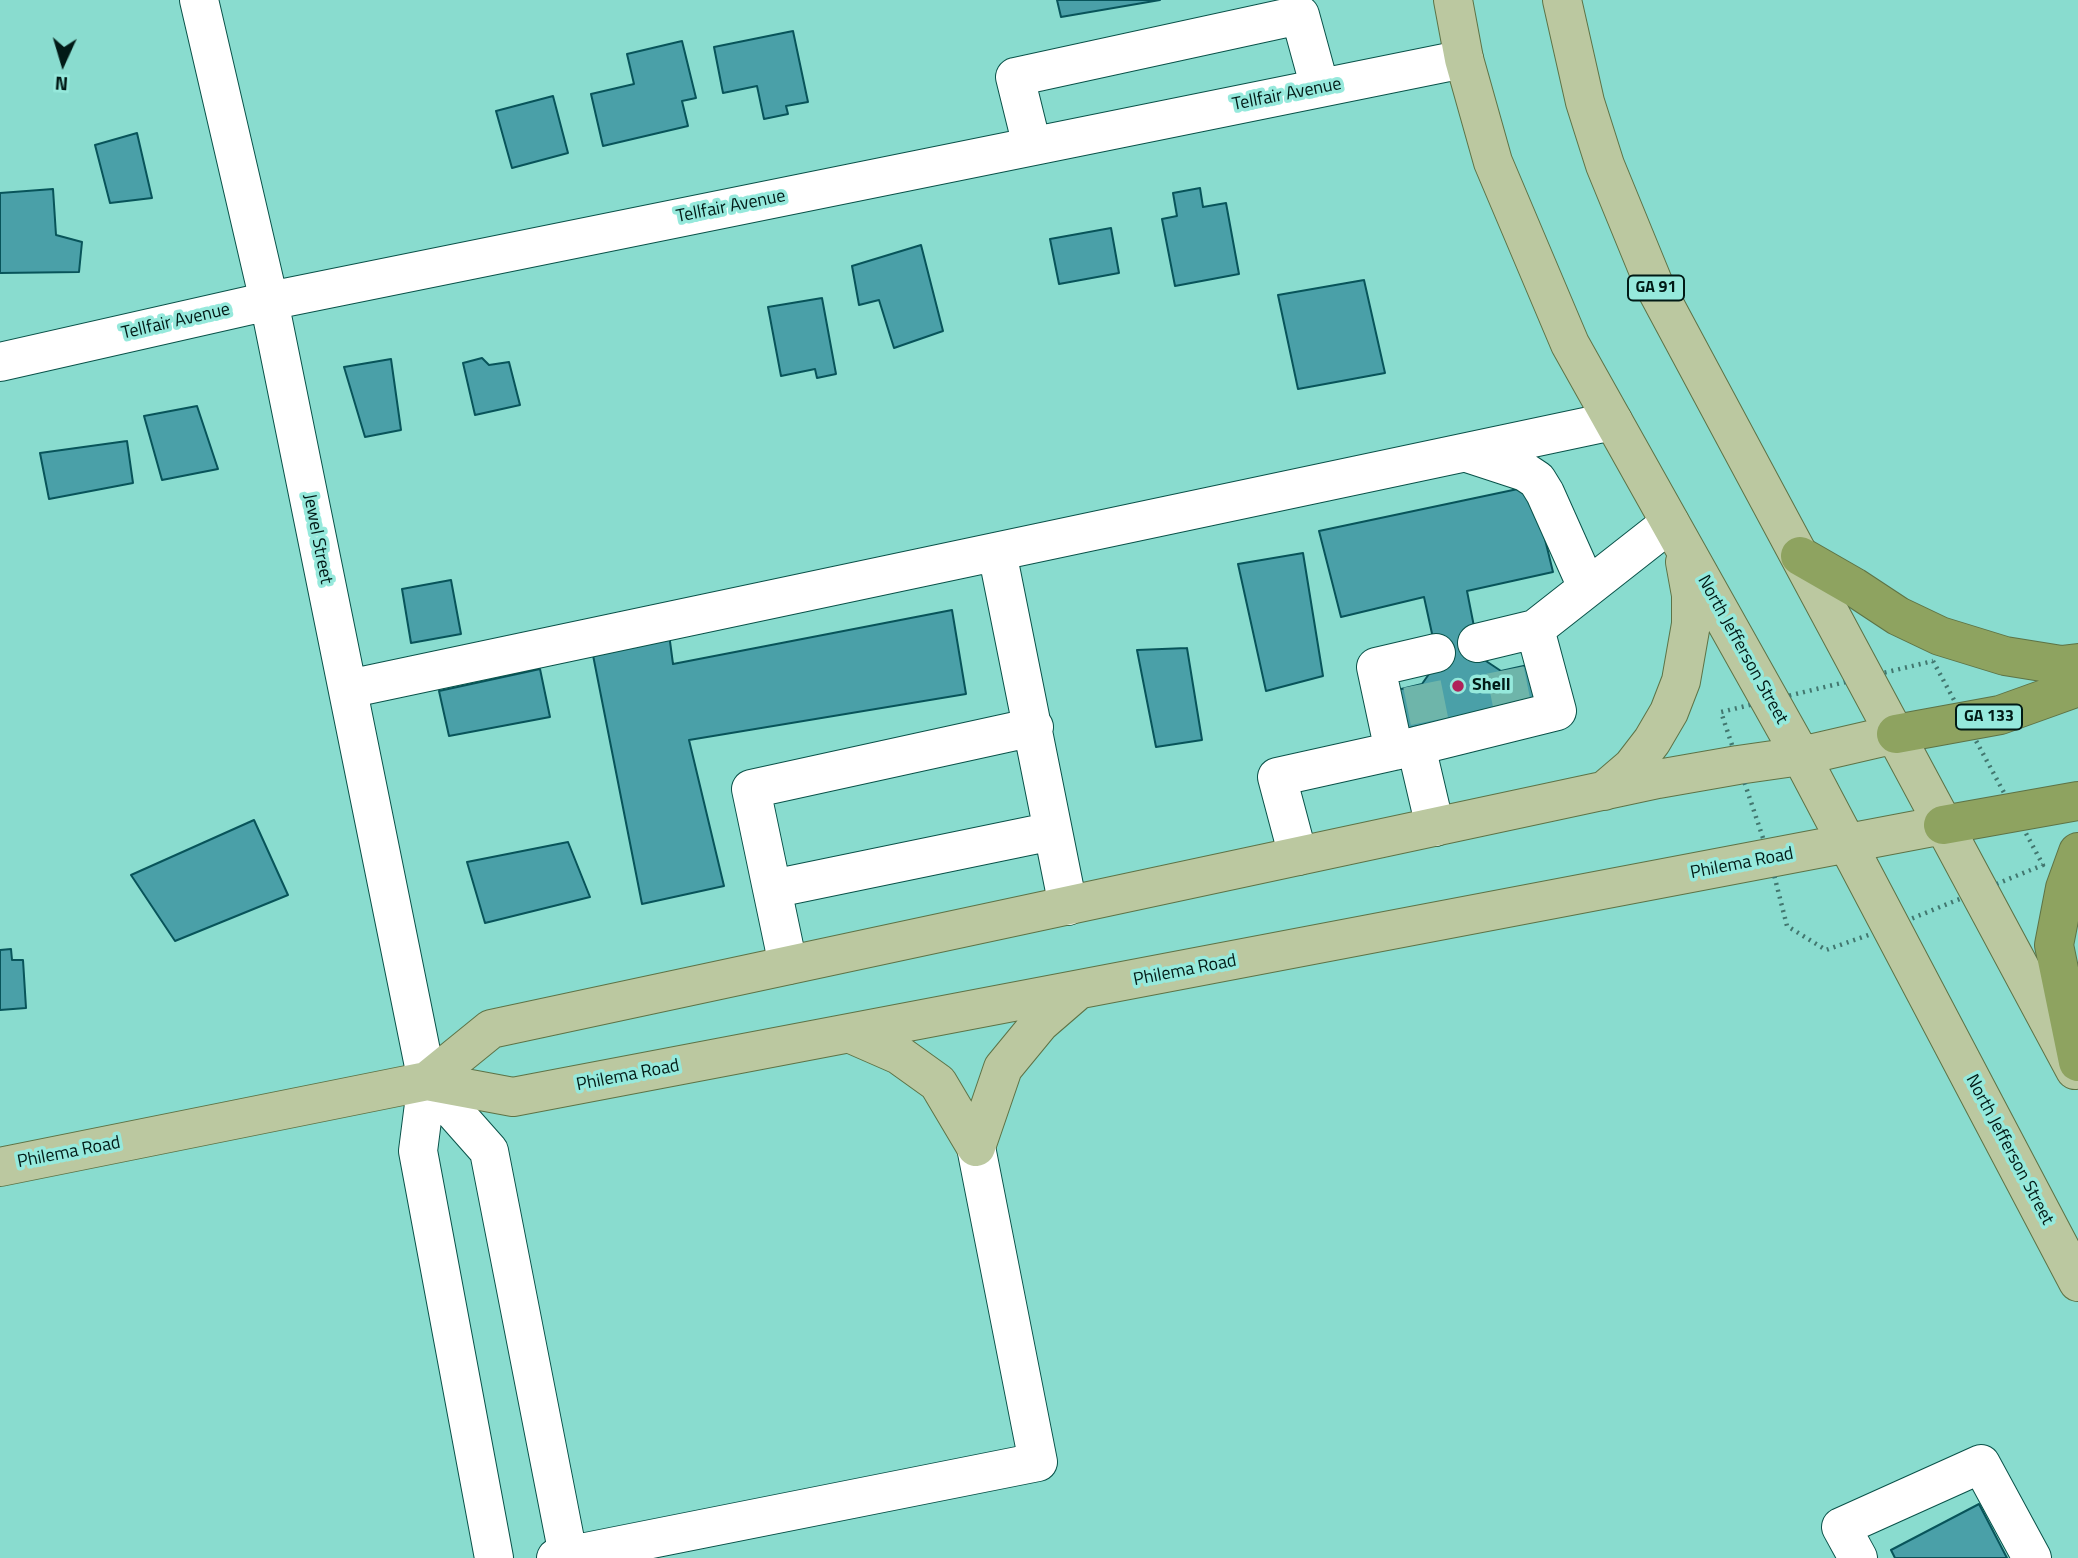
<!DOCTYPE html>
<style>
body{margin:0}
#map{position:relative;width:2078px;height:1558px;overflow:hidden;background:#89dccf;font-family:"Titillium Web",sans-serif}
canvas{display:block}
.north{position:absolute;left:28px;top:28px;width:70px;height:70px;-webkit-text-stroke:5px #96e9dc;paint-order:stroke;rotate:184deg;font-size:19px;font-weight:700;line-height:28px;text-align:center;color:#011a16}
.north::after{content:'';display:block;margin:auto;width:24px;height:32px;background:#011a16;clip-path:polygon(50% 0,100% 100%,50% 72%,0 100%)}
</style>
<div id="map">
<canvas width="2078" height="1558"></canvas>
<div class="north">N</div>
</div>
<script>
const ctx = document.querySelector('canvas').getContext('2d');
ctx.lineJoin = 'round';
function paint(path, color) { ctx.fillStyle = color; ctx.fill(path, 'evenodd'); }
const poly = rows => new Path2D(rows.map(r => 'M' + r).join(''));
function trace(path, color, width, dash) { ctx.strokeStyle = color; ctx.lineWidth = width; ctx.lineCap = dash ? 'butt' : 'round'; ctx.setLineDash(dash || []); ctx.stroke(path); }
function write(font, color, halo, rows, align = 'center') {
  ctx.font = font + ' "Titillium Web",sans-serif'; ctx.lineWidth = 7; ctx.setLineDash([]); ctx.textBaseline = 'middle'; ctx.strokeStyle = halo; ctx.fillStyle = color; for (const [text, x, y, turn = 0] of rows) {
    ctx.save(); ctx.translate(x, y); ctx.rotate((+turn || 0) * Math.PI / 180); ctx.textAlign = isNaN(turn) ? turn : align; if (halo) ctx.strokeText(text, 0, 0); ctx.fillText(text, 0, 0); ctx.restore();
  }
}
const building = poly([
 [1057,0,1160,0,1061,17,1057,0],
 [793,31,808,102,786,106,788,114,764,119,757,86,723,93,714,47,793,31],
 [682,41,696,98,682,101,688,126,603,146,591,94,634,84,627,54,682,41],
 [553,96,568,153,512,168,496,111,553,96],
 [137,133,152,198,110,203,95,145,137,133],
 [1200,188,1203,207,1226,203,1239,274,1175,286,1162,219,1177,216,1173,193,1200,188],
 [53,189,56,235,82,242,79,272,0,273,0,193,53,189],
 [1111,228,1119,273,1059,284,1050,239,1111,228],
 [921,245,943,331,894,348,879,300,859,305,852,266,921,245],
 [1364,280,1385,373,1298,389,1278,295,1364,280],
 [822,298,836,374,817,378,815,369,781,376,768,307,822,298],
 [482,358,489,365,509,362,520,405,475,415,463,363,482,358],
 [391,359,401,430,365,437,344,367,391,359],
 [197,406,218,469,162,480,144,416,197,406],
 [127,441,133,483,49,499,40,453,127,441],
 [1532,486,1553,572,1467,591,1480,657,1501,671,1528,665,1536,700,1401,730,1397,690,1422,684,1438,661,1424,597,1341,617,1319,531,1532,486],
 [1303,553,1323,676,1266,691,1238,564,1303,553],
 [451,580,461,634,411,643,402,589,451,580],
 [952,610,966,694,689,740,724,886,642,904,591,645,669,634,673,664,952,610],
 [1187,648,1202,740,1156,747,1137,650,1187,648],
 [540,669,550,717,449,736,439,691,540,669],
 [254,820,288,895,175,941,131,875,254,820],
 [568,842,590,897,485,923,467,862,568,842],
 [11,949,12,960,23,960,26,1008,0,1010,0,950,11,949],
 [1979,1504,2007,1558,1895,1558,1891,1550,1979,1504]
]);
paint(building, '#4aa0a8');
trace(building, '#08545a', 2);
trace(poly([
 [1505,670,1512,705],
 [1422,684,1430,724]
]), '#6eb5aa', 38, [38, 19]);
const minor = poly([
 [199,0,269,301,427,1081,418,1151,494,1558],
 [1032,146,1015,77,1300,15,1320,88],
 [0,362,269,301,1464,59],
 [1467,453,1525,472,1537,480,1545,493,1587,587],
 [997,552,1068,906],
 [1535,629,1670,523],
 [348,689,1613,421],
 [1034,727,751,789,772,889,1053,831],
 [1416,746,1557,711,1535,629,1477,643],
 [1435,827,1416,746,1394,751,1376,667,1436,653],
 [1298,856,1277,777,1394,751],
 [772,889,788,965],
 [427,1081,489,1151,568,1555],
 [556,1558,1038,1462,976,1147],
 [1858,1558,1841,1527,1981,1464,2032,1558]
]);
const major = poly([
 [1453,0,1464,59,1493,162,1570,344,1801,756,2078,1282],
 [1562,0,1585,102,1605,165,1655,287,2075,1070],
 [1604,791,1632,767,1652,741,1669,712,1681,681,1691,624,1691,595,1685,562],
 [851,1034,899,1055,938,1083,976,1147],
 [427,1081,491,1029,1658,779,1738,765,1801,756,1896,734],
 [976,1147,1003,1068,1040,1023,1077,991],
 [0,1167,427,1081,513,1097,1943,825]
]);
const highway = poly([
 [1800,556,1854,587,1898,616,1940,636,2005,656,2061,665,2078,663],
 [1896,734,2000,715,2078,687],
 [1943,825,2078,801],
 [2078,852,2065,888,2054,945,2078,1062]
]);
trace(minor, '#095249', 40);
trace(major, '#5d7346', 40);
trace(highway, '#5d7346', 40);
trace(poly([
 [1933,661,2043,865,1891,927,1826,950,1787,926,1770,859,1721,712,1933,661]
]), '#42776f', 4.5, [2, 5]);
trace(minor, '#fff', 38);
trace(major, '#bbc8a0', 38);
trace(highway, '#8ea360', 38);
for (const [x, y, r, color] of [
 [1458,686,7,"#b0225a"]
]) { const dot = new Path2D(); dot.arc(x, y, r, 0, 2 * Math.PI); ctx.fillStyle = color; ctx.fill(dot); trace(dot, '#96e9dc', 2.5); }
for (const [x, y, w] of [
 [1656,288,56],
 [1989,717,66]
]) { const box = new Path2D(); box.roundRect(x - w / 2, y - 12.5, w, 25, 5); ctx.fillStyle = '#96e9dc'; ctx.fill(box); trace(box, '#011a16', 2); }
write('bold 16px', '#011a16', null, [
 ["GA 91",1656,288],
 ["GA 133",1989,717]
]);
write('18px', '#011a16', '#96e9dc', [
 ["Tellfair Avenue",1287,95,-11],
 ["Tellfair Avenue",731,207,-11],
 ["Tellfair Avenue",176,322,-13],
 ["Jewel Street",317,539,79],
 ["North Jefferson Street",1742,650,61],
 ["Philema Road",1742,864,-11],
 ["Philema Road",1185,971,-11],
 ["Philema Road",628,1076,-11],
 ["North Jefferson Street",2009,1150,62],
 ["Philema Road",69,1153,-11]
]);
write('bold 18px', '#011a16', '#96e9dc', [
 ["Shell",1472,686]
], 'left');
</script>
